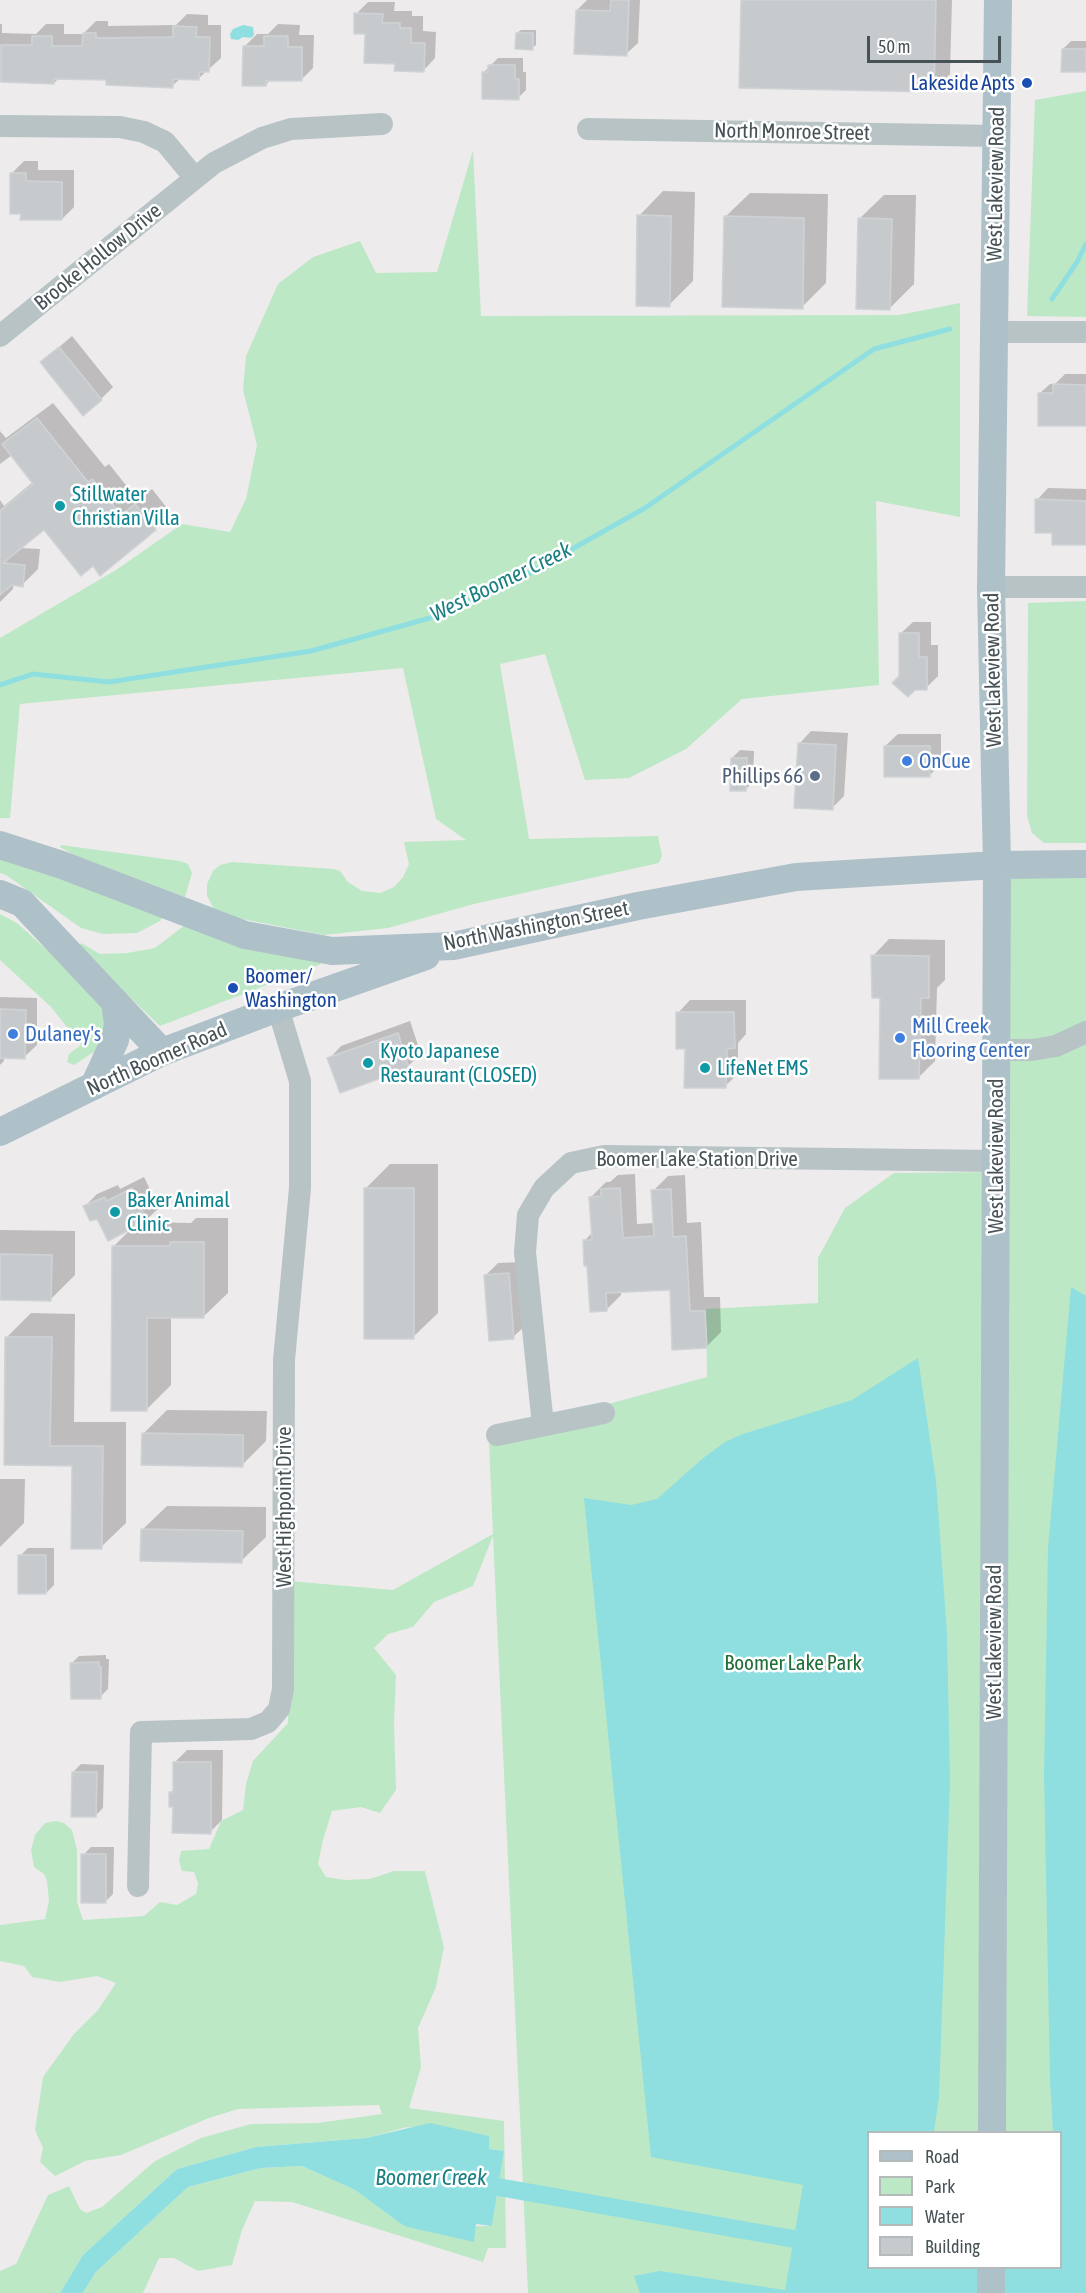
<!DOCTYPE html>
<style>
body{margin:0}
#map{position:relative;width:1086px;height:2293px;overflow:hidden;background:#eeebec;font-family:"Asap Condensed",sans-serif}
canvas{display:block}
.legend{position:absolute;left:867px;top:2131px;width:195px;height:138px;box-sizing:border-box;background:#fff;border:2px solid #b5babb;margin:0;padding:8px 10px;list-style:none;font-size:18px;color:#465256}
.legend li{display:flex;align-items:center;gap:12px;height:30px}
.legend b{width:30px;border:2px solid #b5babb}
.scale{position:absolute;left:867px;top:36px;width:134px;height:27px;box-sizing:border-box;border:3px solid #465256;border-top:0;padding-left:8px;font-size:18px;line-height:21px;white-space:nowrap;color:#465256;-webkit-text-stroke:4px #fff;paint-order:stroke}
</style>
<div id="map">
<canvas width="1086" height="2293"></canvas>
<ul class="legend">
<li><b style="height:8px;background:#aec0c8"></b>Road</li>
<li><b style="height:16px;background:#bde8c6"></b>Park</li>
<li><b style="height:16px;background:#8fdfe0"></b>Water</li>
<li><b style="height:16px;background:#c6cacd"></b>Building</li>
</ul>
<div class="scale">50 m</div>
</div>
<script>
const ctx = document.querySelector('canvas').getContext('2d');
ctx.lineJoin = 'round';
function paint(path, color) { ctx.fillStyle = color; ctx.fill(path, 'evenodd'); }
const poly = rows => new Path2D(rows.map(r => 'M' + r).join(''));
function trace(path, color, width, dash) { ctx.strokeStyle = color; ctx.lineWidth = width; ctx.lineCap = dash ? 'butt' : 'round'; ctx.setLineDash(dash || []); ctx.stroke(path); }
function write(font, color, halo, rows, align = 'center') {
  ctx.font = font + ' "Asap Condensed",sans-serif'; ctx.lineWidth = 5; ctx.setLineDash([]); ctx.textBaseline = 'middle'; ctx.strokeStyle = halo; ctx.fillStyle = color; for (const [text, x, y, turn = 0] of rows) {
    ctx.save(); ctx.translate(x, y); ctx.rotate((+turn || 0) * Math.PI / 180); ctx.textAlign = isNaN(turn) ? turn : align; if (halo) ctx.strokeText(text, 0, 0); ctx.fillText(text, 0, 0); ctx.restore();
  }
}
paint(poly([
 [1086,91,1086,317,1027,316,1035,100],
 [473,150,481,316,899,315,960,303,960,517,876,501,879,685,742,699,686,749,629,778,585,780,545,654,500,664,529,839,658,836,662,856,659,863,474,904,388,928,324,935,222,915,213,907,207,896,207,884,213,871,220,865,232,862,334,869,340,871,348,882,362,891,380,893,394,887,403,877,409,864,404,842,466,840,436,819,403,668,20,704,10,818,0,818,0,638,116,570,182,524,230,532,246,499,257,445,243,390,246,356,278,284,313,257,360,241,376,273,437,272],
 [1086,601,1086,843,1044,843,1032,833,1027,816,1028,603],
 [61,845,180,861,188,864,192,873,185,897,74,855,60,847],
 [0,858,21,860,163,916,160,921,137,933,103,934,81,928,6,875,0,873],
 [999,867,1086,867,1086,2293,528,2293,493,1536,473,1586,434,1602,413,1627,388,1634,374,1648,396,1675,394,1723,396,1790,380,1813,361,1807,332,1811,323,1840,318,1864,326,1877,345,1880,370,1879,394,1871,425,1871,444,1947,436,1987,418,2028,421,2067,409,2108,504,2121,506,2248,488,2248,483,2262,292,2202,255,2201,242,2230,232,2265,198,2271,174,2258,159,2258,143,2293,83,2293,95,2273,188,2187,261,2168,302,2166,355,2190,404,2226,492,2226,504,2151,489,2149,489,2136,407,2127,366,2138,256,2147,177,2169,83,2255,60,2293,0,2293,0,2271,16,2264,48,2195,69,2186,80,2209,86,2213,102,2207,155,2161,201,2138,251,2124,318,2123,382,2114,379,2105,238,2109,209,2118,121,2155,85,2161,55,2176,40,2162,43,2148,35,2130,43,2077,74,2034,98,2010,116,1983,97,1976,60,1982,32,1977,24,1966,0,1961,0,1925,45,1919,49,1901,47,1881,44,1874,34,1867,31,1850,35,1835,45,1823,56,1821,64,1823,72,1830,77,1850,77,1902,83,1920,144,1916,160,1902,177,1905,196,1894,198,1883,194,1872,182,1871,179,1861,181,1851,209,1849,221,1821,243,1810,246,1784,253,1761,288,1723,289,1581,393,1590,493,1534,489,1442,561,1417,707,1377,706,1309,818,1303,818,1258,845,1208,894,1173,998,1172],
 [868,2132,1060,2132,1060,2268,868,2268],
 [0,914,17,923,86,985,104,1010,106,1033,100,1048,74,1065,67,1062,69,1054,81,1045,51,1007,0,960],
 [185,925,317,958,321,964,160,1026,78,948,81,943,100,954,127,953,155,948]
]), '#bde8c6');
paint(poly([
 [243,25,253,27,254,35,251,38,243,37,238,40,231,39,230,34,233,29],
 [1071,1287,1086,1296,1086,2293,640,2293,634,2276,660,2271,785,2290,803,2185,651,2157,584,1498,631,1505,657,1499,702,1459,725,1442,743,1434,852,1400,918,1358,936,1481,947,1633,950,1781,939,2097,934,2132,868,2132,868,2268,1060,2268,1060,2132,1053,2132,1050,2080,1044,1774,1048,1548],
 [430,2123,489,2136,489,2149,504,2151,492,2226,476,2224,474,2242,404,2226,355,2190,302,2166,261,2168,188,2187,95,2273,83,2293,60,2293,83,2255,177,2169,256,2147,366,2138]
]), '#8fdfe0');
paint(poly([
 [587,0,640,0,638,43,626,54,577,10],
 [742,0,952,0,950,74,934,90],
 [368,2,395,2,394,11,412,11,412,16,423,16,423,31,436,32,435,58,423,71,396,62,366,33,356,14],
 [187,14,208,15,208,25,221,25,221,58,199,78,181,78,172,86,107,78,59,78,54,83,0,82,0,24,2,24,2,33,36,34,46,24,64,24,64,34,83,34,96,21,108,21,108,26,176,25],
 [278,24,300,25,299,35,314,35,313,68,301,80,271,79,266,85,245,46,257,34,268,34],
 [521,30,536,30,536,45,532,48,517,33],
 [1071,41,1086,41,1086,71,1063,49],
 [498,58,523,58,523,72,526,72,526,90,518,98,483,73],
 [24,161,38,161,38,170,74,170,74,207,62,219,12,173],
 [663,191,695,192,693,281,669,305,639,216],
 [750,193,828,194,826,283,802,307,725,217],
 [884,195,916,195,914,284,890,308,859,219],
 [72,336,113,387,101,399,42,362],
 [1065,374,1086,374,1086,425,1039,394,1050,384,1055,384],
 [53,403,105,467,109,464,138,500,152,489,171,513,155,529,93,564,44,528,20,548,40,549,38,569,22,585,13,584,13,589,0,602,0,500,4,506,33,482,12,455,0,464,0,431,6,438],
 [1048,488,1086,489,1086,545,1053,543,1054,532,1037,500],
 [913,622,931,622,931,645,938,645,938,676,926,688,900,676,900,634],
 [811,731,848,733,844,796,832,808,799,744],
 [898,734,941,734,941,764,929,776,885,746],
 [740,750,754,751,753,782,745,790,732,758],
 [889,939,945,940,945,980,937,988,935,1061,919,1077,881,996,873,956],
 [0,997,37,998,37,1045,24,1057,4,1057,4,1061,0,1065],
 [690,1000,746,1000,746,1034,738,1043,738,1074,725,1086,686,1048,678,1013],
 [410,1021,421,1054,408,1066,329,1059,341,1046],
 [390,1164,438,1164,438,1313,413,1337,366,1188],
 [635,1174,637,1224,654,1223,653,1191,668,1176,685,1175,687,1223,701,1222,704,1297,720,1297,721,1332,706,1347,671,1289,621,1291,621,1295,606,1310,589,1264,584,1241,593,1232,591,1197,606,1182,610,1182,618,1175],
 [144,1177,159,1208,144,1222,191,1223,196,1218,228,1218,228,1293,203,1317,171,1317,171,1385,146,1410,114,1246,132,1228,97,1217,85,1206,97,1194,118,1185,120,1189],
 [0,1230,75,1231,75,1275,51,1299,0,1299],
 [521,1262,526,1325,513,1337,485,1276,498,1263],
 [31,1313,75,1314,74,1422,126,1422,126,1523,101,1547,73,1464,5,1463,7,1337],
 [167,1410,267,1411,266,1441,242,1465,143,1434],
 [0,1479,25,1479,24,1523,0,1547],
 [167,1506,266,1507,266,1537,241,1561,142,1530],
 [28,1548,54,1548,54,1585,46,1593,20,1556],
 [106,1655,106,1659,109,1659,108,1689,100,1697,71,1664,79,1656],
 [187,1750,223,1750,222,1820,210,1832,174,1805,171,1792,174,1789,175,1762],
 [81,1764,104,1765,103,1808,95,1816,73,1772],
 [91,1847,114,1847,113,1894,105,1902,83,1855]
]), '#0003');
trace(poly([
 [1052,299,1077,262,1086,244],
 [0,685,33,674,109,682,311,651,430,618,519,579,645,508,874,349,950,329]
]), '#8fdfe0', 5);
trace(poly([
 [498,2187,794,2239]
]), '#8fdfe0', 18);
const building = poly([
 [611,0,629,0,627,56,574,54,576,10,610,11,611,0],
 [741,0,936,0,934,92,739,88,741,0],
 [354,13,383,14,382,23,400,23,400,28,411,28,411,43,425,43,424,72,394,71,395,64,364,63,365,34,354,34,354,13],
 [173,26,197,27,196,37,210,37,209,72,199,72,199,80,173,79,173,88,106,85,106,80,54,79,54,84,1,82,1,45,32,45,32,36,52,36,52,46,82,46,83,33,96,33,96,38,173,37,173,26],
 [516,33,533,33,533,50,515,49,516,33],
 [264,36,288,36,288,47,302,47,302,81,266,81,266,86,242,86,243,46,264,46,264,36],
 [1062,49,1086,49,1086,72,1061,72,1062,49],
 [488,65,515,65,515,79,519,79,519,100,482,99,482,72,488,72,488,65],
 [10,173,26,173,26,181,62,182,62,220,20,220,21,214,10,214,10,173],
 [637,215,671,216,670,307,636,306,637,215],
 [724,216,804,218,803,309,722,307,724,216],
 [858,218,892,219,890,310,856,309,858,218],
 [59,347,102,400,83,416,40,362,59,347],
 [1053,384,1086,385,1086,426,1038,426,1038,393,1053,393,1053,384],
 [37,418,88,482,92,479,121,515,135,504,156,530,100,576,93,566,81,576,44,530,3,563,25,565,23,587,12,585,0,595,0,511,33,484,2,444,37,418],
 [1035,499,1086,501,1086,545,1052,545,1052,533,1035,533,1035,499],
 [899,633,919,633,919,657,927,657,927,690,915,690,908,697,892,683,899,676,899,633],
 [798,743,836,745,833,810,794,808,798,743],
 [884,746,930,746,930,777,884,777,884,746],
 [731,758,747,758,746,791,730,791,731,758],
 [871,955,929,956,929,998,921,998,919,1079,879,1079,880,998,872,998,871,955],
 [0,1009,26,1010,25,1059,0,1058,0,1009],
 [676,1012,734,1012,735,1048,727,1049,726,1088,684,1088,685,1049,676,1049,676,1012],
 [398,1033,409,1068,340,1093,327,1058,398,1033],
 [132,1188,147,1221,108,1241,97,1219,90,1221,83,1206,105,1197,107,1201,132,1188],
 [364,1188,414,1188,414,1339,364,1339,364,1188],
 [620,1188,623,1238,654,1236,651,1190,671,1189,673,1237,686,1236,690,1311,705,1311,707,1348,672,1350,670,1290,606,1293,607,1311,590,1312,587,1266,584,1266,583,1240,592,1240,589,1197,601,1196,601,1189,620,1188],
 [170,1242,204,1242,204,1318,147,1318,147,1411,111,1411,112,1246,170,1246,170,1242],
 [0,1254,52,1255,51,1301,0,1300,0,1254],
 [509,1273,514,1339,489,1341,484,1275,509,1273],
 [5,1337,52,1337,50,1446,103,1446,102,1549,71,1549,72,1466,4,1465,5,1337],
 [142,1433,243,1435,243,1467,141,1465,142,1433],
 [141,1529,243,1531,242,1563,140,1561,141,1529],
 [18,1555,46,1555,46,1594,18,1594,18,1555],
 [99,1662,99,1667,101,1667,101,1699,71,1699,70,1663,99,1662],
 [173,1762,211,1762,211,1834,172,1833,173,1807,169,1807,169,1792,173,1792,173,1762],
 [72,1772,97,1772,96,1817,71,1817,72,1772],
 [81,1854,106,1854,106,1903,81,1903,81,1854]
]);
paint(building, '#c6cacd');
trace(building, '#d0d3d6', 1.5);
trace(poly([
 [0,126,120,127,144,132,165,142,195,178],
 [588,129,996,136],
 [994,332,1086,332],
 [0,336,214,163,262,138,291,129,382,124],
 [991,587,1086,587],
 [996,1050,1032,1050,1056,1046,1086,1032],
 [543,1425,525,1252,528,1215,544,1188,571,1163,604,1156,996,1161],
 [497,1435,604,1413],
 [138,1886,141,1732,251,1729,268,1722,279,1709,283,1689,284,1360,300,1188,300,1081,278,1008]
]), '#b8c3c6', 22);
trace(poly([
 [0,845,62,865,245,935,332,951,453,946,638,906,796,877,997,865,1086,864],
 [0,894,22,903,162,1052],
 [94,1086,115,1040,118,1024,115,1002],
 [0,1132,162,1052,278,1008,426,956],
 [992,2132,997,865,991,587,998,0],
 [991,2293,991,2268]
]), '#aec0c8', 28);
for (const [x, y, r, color] of [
 [1027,83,6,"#1a4fb4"],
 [60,506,6,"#0f9aa8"],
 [907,761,6,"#3f7fe0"],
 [815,776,6,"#5c6f8a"],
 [233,988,6,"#1a4fb4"],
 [13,1034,6,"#3f7fe0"],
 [900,1038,6,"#3f7fe0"],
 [368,1063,6,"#0f9aa8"],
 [705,1068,6,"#0f9aa8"],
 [115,1212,6,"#0f9aa8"]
]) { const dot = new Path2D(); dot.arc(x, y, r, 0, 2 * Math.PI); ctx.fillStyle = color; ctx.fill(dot); trace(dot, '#fff', 2); }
write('21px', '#164399', '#fff', [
 ["Lakeside Apts",1015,83],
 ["Boomer/",245,976,"left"],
 ["Washington",245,1000,"left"]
], 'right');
write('21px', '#465256', '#fff', [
 ["North Monroe Street",792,132,1],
 ["West Lakeview Road",996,184,-89],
 ["Brooke Hollow Drive",98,257,-39],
 ["West Lakeview Road",993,670,-91],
 ["North Washington Street",536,926,-11],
 ["North Boomer Road",157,1059,-24],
 ["West Lakeview Road",996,1156,-90],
 ["Boomer Lake Station Drive",697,1159],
 ["West Highpoint Drive",284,1507,-90],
 ["West Lakeview Road",994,1642,-90]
]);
write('21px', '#0d838f', '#fff', [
 ["Stillwater",72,494],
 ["Christian Villa",72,518],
 ["Kyoto Japanese",380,1051],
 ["Restaurant (CLOSED)",380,1075],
 ["LifeNet EMS",717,1068],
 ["Baker Animal",127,1200],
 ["Clinic",127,1224]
], 'left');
write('21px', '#366cbe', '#fff', [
 ["OnCue",919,761],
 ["Mill Creek",912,1026],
 ["Flooring Center",912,1050],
 ["Dulaney's",25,1034]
], 'left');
write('21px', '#4e5e75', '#fff', [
 ["Phillips 66",803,776]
], 'right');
write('21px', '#206e38', '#fff', [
 ["Boomer Lake Park",793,1663]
]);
write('italic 22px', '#1a7f80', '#fff', [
 ["West Boomer Creek",501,582,-26],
 ["Boomer Creek",431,2178]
]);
</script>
